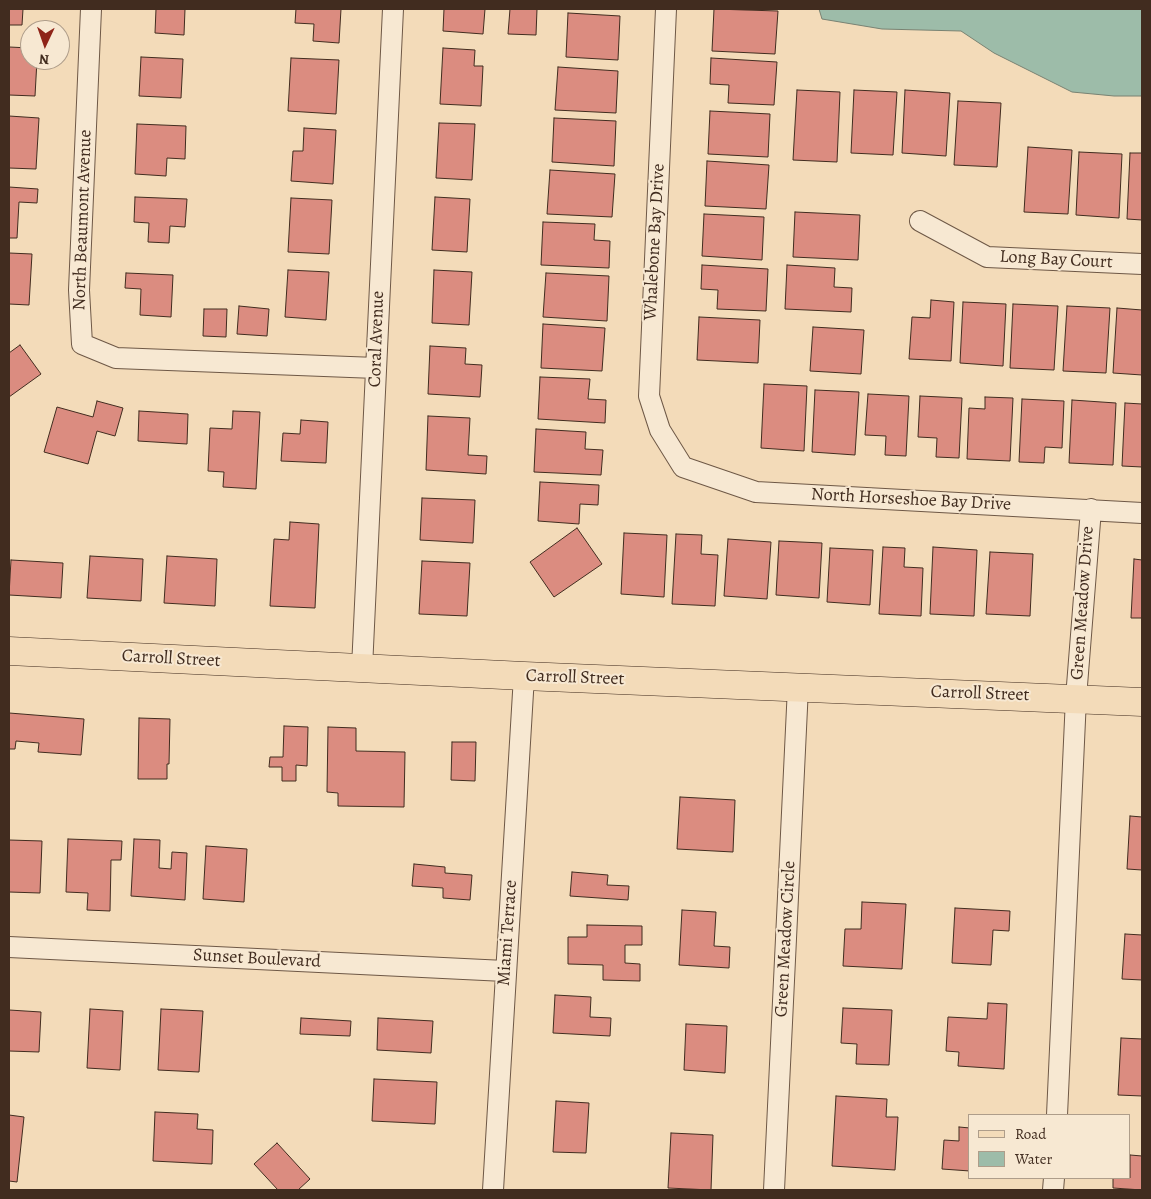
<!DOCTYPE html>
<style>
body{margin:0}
#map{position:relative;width:1151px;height:1199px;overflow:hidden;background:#f3dbb9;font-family:Alegreya,serif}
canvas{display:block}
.frame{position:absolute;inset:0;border:10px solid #412c1f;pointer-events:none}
.legend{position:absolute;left:968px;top:1114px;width:162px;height:65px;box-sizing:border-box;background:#f7e8d2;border:1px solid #ae9d8a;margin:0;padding:6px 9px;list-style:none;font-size:15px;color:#412c1f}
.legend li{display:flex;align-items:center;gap:10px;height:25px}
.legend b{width:25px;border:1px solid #ae9d8a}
.north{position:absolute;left:20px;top:20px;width:50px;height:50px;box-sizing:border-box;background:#f7e8d2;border:1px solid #ae9d8a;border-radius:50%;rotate:183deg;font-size:14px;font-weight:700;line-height:20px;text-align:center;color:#412c1f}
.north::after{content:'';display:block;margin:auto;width:18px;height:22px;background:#8f2418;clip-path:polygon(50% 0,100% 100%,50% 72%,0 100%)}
</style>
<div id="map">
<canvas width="1151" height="1199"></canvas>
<div class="frame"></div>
<ul class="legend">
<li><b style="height:6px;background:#f3dbb9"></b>Road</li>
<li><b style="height:14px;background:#9dbca9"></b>Water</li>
</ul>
<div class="north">N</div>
</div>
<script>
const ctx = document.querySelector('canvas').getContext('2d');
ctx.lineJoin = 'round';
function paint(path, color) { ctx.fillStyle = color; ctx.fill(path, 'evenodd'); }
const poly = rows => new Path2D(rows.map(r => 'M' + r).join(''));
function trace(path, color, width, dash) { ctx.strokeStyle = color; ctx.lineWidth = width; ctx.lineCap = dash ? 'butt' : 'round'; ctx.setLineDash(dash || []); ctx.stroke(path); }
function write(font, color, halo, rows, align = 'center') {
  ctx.font = font + ' Alegreya,serif'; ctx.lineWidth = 4; ctx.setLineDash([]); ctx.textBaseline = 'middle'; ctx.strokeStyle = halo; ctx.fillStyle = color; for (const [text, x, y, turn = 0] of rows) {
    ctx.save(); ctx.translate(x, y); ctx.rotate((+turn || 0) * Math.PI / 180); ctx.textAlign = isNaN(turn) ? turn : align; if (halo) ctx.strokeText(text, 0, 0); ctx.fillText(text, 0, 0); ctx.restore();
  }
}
const water = poly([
 [819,9,1142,9,1142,96,1114,96,1072,92,994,53,961,31,882,29,822,19,819,9]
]);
paint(water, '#9dbca9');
trace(water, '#788272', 1);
const building = poly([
 [9,9,23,9,22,25,9,25,9,9],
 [156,9,185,9,184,35,155,33,156,9],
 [296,9,341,9,339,43,313,41,314,24,295,23,296,9],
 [444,9,485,9,483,34,443,31,444,9],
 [510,9,537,9,536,35,508,34,510,9],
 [714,9,778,11,775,54,712,51,714,9],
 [568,13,620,16,618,60,566,57,568,13],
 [9,47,30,48,30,60,37,60,35,96,9,95,9,47],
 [443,48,475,50,474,66,483,66,481,106,440,104,443,48],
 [141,57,183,59,181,98,139,96,141,57],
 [291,58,339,60,336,114,288,111,291,58],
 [711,58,777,62,774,105,728,103,729,85,710,84,711,58],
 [558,67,618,71,616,113,555,110,558,67],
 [797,90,840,92,837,162,793,160,797,90],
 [854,90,897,92,893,155,851,153,854,90],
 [905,90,950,93,946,156,902,153,905,90],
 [958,101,1001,103,997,167,954,165,958,101],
 [710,111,770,114,768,157,708,154,710,111],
 [9,116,39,118,36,169,9,168,9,116],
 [554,118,616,121,614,166,552,162,554,118],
 [439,123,475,124,472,180,436,178,439,123],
 [137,124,186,126,185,159,167,158,166,176,135,174,137,124],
 [304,128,336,130,333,184,291,181,293,151,303,151,304,128],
 [1028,147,1072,150,1068,214,1024,212,1028,147],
 [1079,152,1122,154,1119,218,1076,215,1079,152],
 [1130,153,1142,153,1142,220,1127,219,1130,153],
 [707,161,769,165,766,209,705,206,707,161],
 [550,170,615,174,612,217,547,214,550,170],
 [9,187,38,189,37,203,19,202,17,238,9,238,9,187],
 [135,197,187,199,185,227,170,226,169,243,148,242,149,223,134,222,135,197],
 [435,197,470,199,467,252,432,250,435,197],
 [291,198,332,200,329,254,288,252,291,198],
 [795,212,860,215,858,260,793,257,795,212],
 [704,214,764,217,762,260,702,256,704,214],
 [543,222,595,224,594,240,610,241,609,268,541,265,543,222],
 [9,253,32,254,29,305,9,304,9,253],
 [702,265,768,269,766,311,717,309,718,290,701,289,702,265],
 [787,265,835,268,834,287,852,288,851,312,785,309,787,265],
 [288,270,329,272,326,320,285,317,288,270],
 [434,270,472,272,469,325,432,323,434,270],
 [126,273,173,275,171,317,140,315,141,289,125,288,126,273],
 [546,273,609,276,607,321,543,317,546,273],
 [931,300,954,302,951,361,909,359,912,317,930,318,931,300],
 [963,302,1006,304,1003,366,960,363,963,302],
 [1013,304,1058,306,1054,370,1010,368,1013,304],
 [239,306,269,309,267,336,237,334,239,306],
 [1067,306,1110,308,1106,373,1063,371,1067,306],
 [1117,308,1142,310,1142,375,1113,373,1117,308],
 [204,309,227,309,226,337,203,336,204,309],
 [699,317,760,320,758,363,697,360,699,317],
 [543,324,605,328,602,371,541,368,543,324],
 [813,327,864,330,861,374,810,371,813,327],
 [20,345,41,374,9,397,9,353,20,345],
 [430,346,466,348,465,364,482,365,480,397,428,394,430,346],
 [540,377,590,379,588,399,606,400,605,423,538,419,540,377],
 [764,384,807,386,804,451,761,448,764,384],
 [815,390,859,392,855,455,812,452,815,390],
 [868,394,909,396,906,456,885,455,886,436,865,435,868,394],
 [920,396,962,398,959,458,936,457,937,438,918,437,920,396],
 [985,397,1013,398,1010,461,967,459,969,408,985,409,985,397],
 [1022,399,1064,401,1062,448,1045,447,1044,463,1019,462,1022,399],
 [1072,400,1116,403,1113,465,1069,463,1072,400],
 [97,401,123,408,115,436,97,431,88,464,44,452,57,407,93,417,97,401],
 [1125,403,1142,404,1142,467,1122,466,1125,403],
 [139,411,188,414,187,444,138,441,139,411],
 [233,411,260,412,256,489,223,487,224,472,208,471,210,428,232,429,233,411],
 [428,416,470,418,468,455,487,456,486,474,426,470,428,416],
 [301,420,328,422,326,463,281,461,283,433,300,434,301,420],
 [536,429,586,432,585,449,603,450,601,475,534,472,536,429],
 [540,482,599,485,598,505,580,504,579,524,538,521,540,482],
 [422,498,475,500,473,543,420,540,422,498],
 [290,522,319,524,315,608,270,606,274,539,289,540,290,522],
 [577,528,602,564,554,597,530,562,577,528],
 [624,533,667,535,664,597,621,594,624,533],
 [676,534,702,535,701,554,718,555,715,606,672,604,676,534],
 [728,539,771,542,767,599,724,596,728,539],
 [779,541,822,543,819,598,776,595,779,541],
 [883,547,905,548,904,567,923,568,921,616,879,614,883,547],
 [933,547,977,550,974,616,930,614,933,547],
 [830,548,873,550,870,605,827,602,830,548],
 [990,552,1033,554,1030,616,986,614,990,552],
 [90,556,143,559,141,601,87,598,90,556],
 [167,556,217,559,215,606,164,603,167,556],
 [1134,559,1142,560,1142,618,1131,618,1134,559],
 [11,560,63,563,61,598,9,595,11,560],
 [422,561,470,563,467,616,419,614,422,561],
 [9,713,84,719,81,755,38,752,39,743,16,741,15,749,9,749,9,713],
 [139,718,170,719,169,764,167,764,167,779,138,779,139,718],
 [284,726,308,727,307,766,296,765,296,781,282,781,282,767,269,767,270,757,283,757,284,726],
 [328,727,356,728,356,751,405,752,404,807,338,806,338,793,327,792,328,727],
 [452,742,476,742,475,781,451,780,452,742],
 [680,797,735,800,733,852,677,849,680,797],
 [1130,816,1142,817,1142,870,1127,869,1130,816],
 [68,839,122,841,121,860,111,860,110,911,87,910,88,893,66,892,68,839],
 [134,839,160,840,159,868,171,869,172,852,187,853,185,900,131,896,134,839],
 [9,840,42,841,40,893,9,892,9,840],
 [206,846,247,849,244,902,203,899,206,846],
 [414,864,445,867,445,873,472,875,470,900,443,898,443,888,412,886,414,864],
 [572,872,608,875,607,885,629,886,628,900,570,896,572,872],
 [862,902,906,904,902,969,843,966,845,929,861,929,862,902],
 [955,908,1010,911,1009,931,993,930,991,965,952,963,955,908],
 [682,910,716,912,714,946,730,947,729,968,679,965,682,910],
 [587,925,642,926,642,945,625,945,625,963,640,964,640,981,603,980,603,965,568,964,568,937,587,937,587,925],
 [1125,934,1142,935,1142,980,1122,979,1125,934],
 [555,995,591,997,590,1017,611,1018,610,1036,553,1033,555,995],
 [988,1003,1007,1004,1004,1069,958,1066,959,1052,946,1051,948,1017,987,1019,988,1003],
 [843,1008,892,1010,889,1065,856,1064,857,1044,841,1043,843,1008],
 [90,1009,123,1011,120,1070,87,1068,90,1009],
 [161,1009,203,1011,199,1072,158,1070,161,1009],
 [9,1010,41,1012,39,1052,9,1051,9,1010],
 [301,1018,351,1021,350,1036,300,1034,301,1018],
 [378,1018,433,1021,431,1053,377,1050,378,1018],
 [686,1024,727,1026,725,1073,684,1070,686,1024],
 [1121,1038,1142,1039,1142,1096,1118,1095,1121,1038],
 [374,1079,437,1082,435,1124,372,1121,374,1079],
 [836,1096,887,1099,886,1117,898,1117,895,1170,832,1166,836,1096],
 [556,1101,589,1103,586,1153,553,1152,556,1101],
 [155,1112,198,1114,197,1129,213,1130,212,1164,153,1161,155,1112],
 [9,1115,24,1117,17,1182,9,1181,9,1115],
 [959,1127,970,1128,970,1171,942,1169,944,1140,959,1141,959,1127],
 [671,1133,713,1135,711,1190,668,1188,671,1133],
 [277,1143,310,1179,298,1190,278,1190,254,1164,277,1143],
 [1130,1155,1142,1156,1142,1190,1113,1188,1113,1178,1130,1178,1130,1155]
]);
paint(building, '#db8c80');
trace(building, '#412c1f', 1);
const street = poly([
 [91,9,79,290,82,344,116,358,376,368],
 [666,9,649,396,660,430,683,467,756,492,1142,513],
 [920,221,987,257,1142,264],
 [362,668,393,9],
 [9,947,505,971],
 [1057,1115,1076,698,1091,509],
 [493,1190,524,676],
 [774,1190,798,687],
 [1053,1190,1054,1178]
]);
const primary = poly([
 [9,651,524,676,1142,702]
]);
trace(street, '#6e5846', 22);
trace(primary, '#412c1f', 29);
trace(street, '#f7e8d2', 20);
trace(primary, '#f3dbb9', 28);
write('18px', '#412c1f', '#f7e8d2', [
 ["North Beaumont Avenue",83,220,-88],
 ["Whalebone Bay Drive",655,242,-87],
 ["Long Bay Court",1056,260,3],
 ["Coral Avenue",377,339,-88],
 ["North Horseshoe Bay Drive",911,500,3],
 ["Green Meadow Drive",1083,603,-86],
 ["Carroll Street",171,659,3],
 ["Carroll Street",575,678,2],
 ["Carroll Street",980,694,2],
 ["Miami Terrace",508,933,-86],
 ["Green Meadow Circle",786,939,-87],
 ["Sunset Boulevard",257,959,3]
]);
</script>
